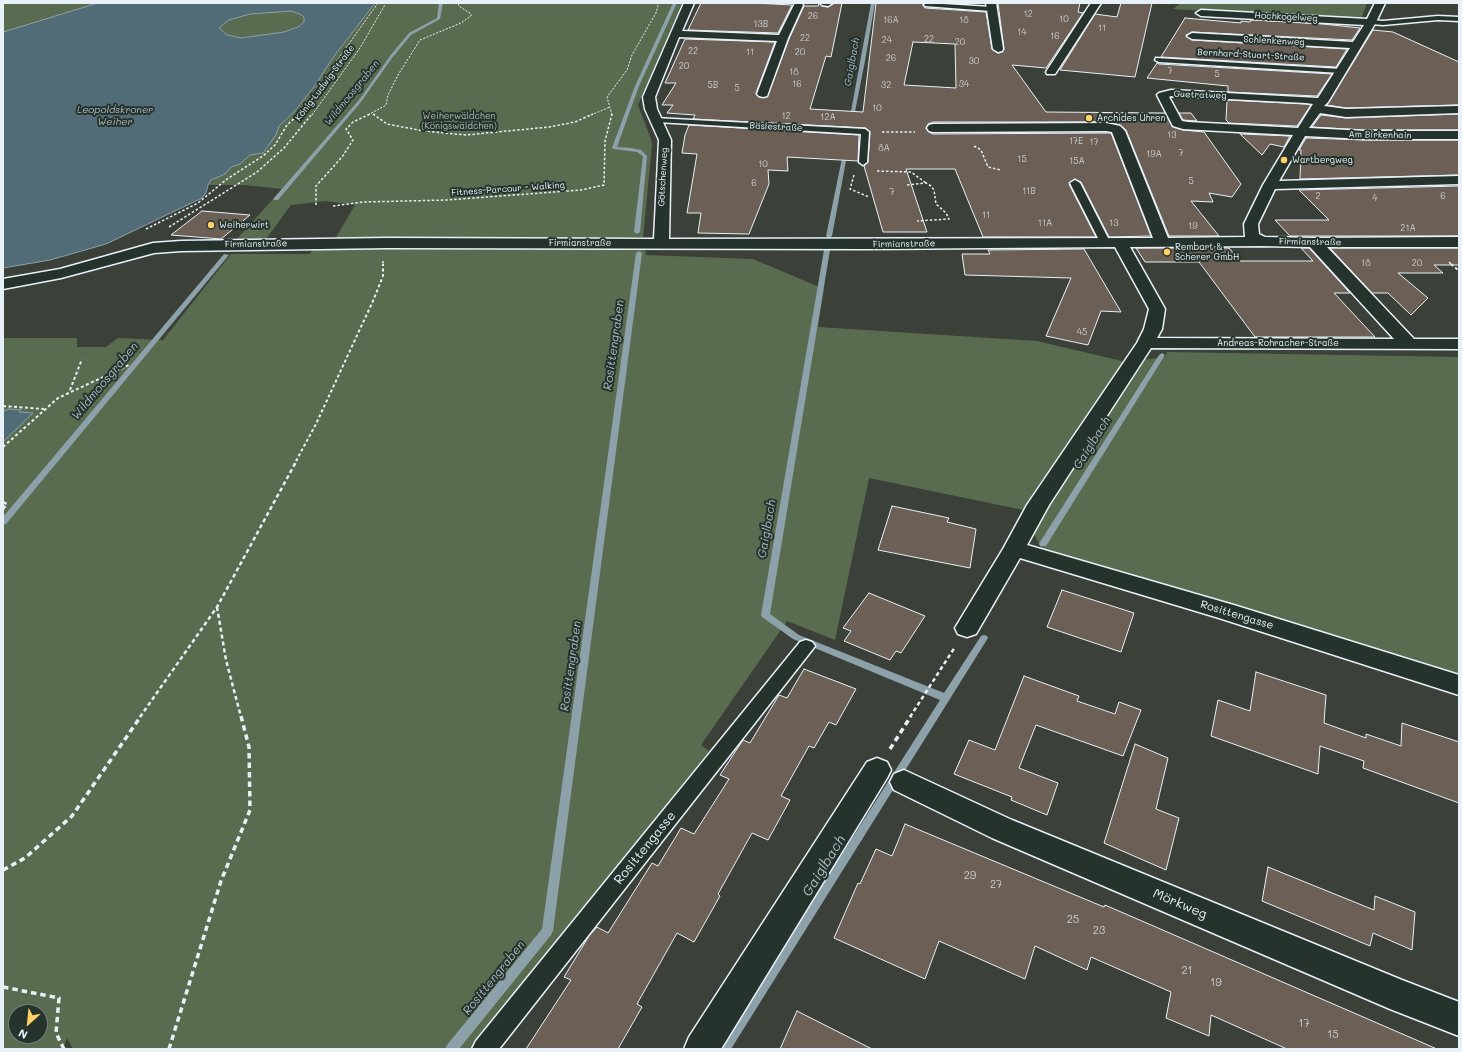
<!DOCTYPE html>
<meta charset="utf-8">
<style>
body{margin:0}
#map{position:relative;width:1462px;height:1052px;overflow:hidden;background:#3b4039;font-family:Mali,sans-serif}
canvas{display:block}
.frame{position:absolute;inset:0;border:4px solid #e8f1f8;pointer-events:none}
.north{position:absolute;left:8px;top:1004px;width:40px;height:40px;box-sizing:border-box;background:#26332d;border:1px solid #747f7e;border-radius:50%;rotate:207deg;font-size:11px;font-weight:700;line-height:16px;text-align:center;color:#e8f1f8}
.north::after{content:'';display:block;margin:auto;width:14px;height:18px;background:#ffd166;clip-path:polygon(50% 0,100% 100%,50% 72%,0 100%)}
</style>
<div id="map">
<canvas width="1462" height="1052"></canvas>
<div class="frame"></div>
<div class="north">N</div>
</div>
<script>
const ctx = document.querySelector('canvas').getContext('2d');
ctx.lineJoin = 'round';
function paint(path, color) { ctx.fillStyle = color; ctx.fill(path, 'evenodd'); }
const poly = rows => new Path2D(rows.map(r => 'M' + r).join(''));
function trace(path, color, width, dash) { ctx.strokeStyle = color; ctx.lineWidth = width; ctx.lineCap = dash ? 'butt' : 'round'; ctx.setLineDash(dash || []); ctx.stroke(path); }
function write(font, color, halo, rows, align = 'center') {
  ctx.font = font + ' Mali,sans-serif'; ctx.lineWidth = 4; ctx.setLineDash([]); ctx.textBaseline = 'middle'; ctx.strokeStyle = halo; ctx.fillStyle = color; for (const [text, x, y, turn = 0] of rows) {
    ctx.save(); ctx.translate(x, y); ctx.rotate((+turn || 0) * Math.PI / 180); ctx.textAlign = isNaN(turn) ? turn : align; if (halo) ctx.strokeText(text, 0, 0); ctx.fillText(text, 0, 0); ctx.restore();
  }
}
paint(poly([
 [3,3,98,3,3,32],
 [375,3,682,3,638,105,651,139,652,145,643,237,569,240,237,239,282,189,244,185,208,185,211,180,225,174,231,167,240,164,250,155,263,152,276,135,279,126,293,113,314,87,332,59],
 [326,201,355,205,335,239,266,239,291,205],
 [1181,3,1367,3,1361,20,1173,9],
 [291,11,300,14,305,17,304,22,298,27,284,32,241,38,227,35,219,28,229,20,250,14],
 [645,247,646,255,753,259,824,289,818,327,1037,341,1126,362,1165,357,1167,352,1459,357,1459,677,1043,552,1023,510,869,478,835,640,787,621,701,745,709,751,546,954,472,1049,73,1049,67,1038,63,1049,3,1049,3,338,77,338,77,347,106,347,118,338,163,340,231,254,310,254,313,249],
 [16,1012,40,1012,40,1036,16,1036]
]), '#5a6c4f');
const water = poly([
 [98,3,375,3,332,59,314,87,293,113,279,126,276,135,263,153,250,155,240,164,231,167,225,174,211,180,208,185,206,193,202,198,106,244,50,260,3,268,3,32,98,3],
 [291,11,300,14,304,17,304,22,298,27,284,32,241,38,227,35,219,28,229,20,250,14,291,11],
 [10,409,21,410,19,412,33,413,3,442,3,411,10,409]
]);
paint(water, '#516c76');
trace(water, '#8da1aa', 1);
paint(poly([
 [439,3,443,3,440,19,411,35,392,58,361,102,278,200,274,200,274,198,359,100,390,56,409,33,437,18,439,3],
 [673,3,677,3,639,86,617,147,631,148,641,150,647,156,640,232,637,234,634,232,643,156,637,152,614,149,612,148,635,86,673,3],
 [871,3,875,3,865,61,853,122,851,123,849,122,871,3],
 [849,133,851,134,832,236,829,238,826,236,847,134,849,133],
 [827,248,830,250,770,614,799,635,944,693,981,636,984,635,987,636,988,638,731,1049,718,1049,940,700,793,639,762,617,761,615,824,250,827,248],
 [639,251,642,253,553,931,551,935,459,1049,445,1049,447,1045,542,929,636,253,639,251],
 [224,254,229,255,6,524,3,525,3,517,224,254],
 [1162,353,1165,355,1046,546,1040,546,1039,544,1040,542,1159,355,1162,353]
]), '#8da1aa');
const building = poly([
 [701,3,754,3,792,5,778,33,688,30,701,3],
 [819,3,822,6,828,7,834,3,842,3,831,57,826,56,810,109,863,112,876,3,924,3,923,5,925,8,986,12,992,49,998,53,1002,52,1004,49,998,3,1080,3,1078,12,1083,13,1046,68,1012,65,1046,112,1165,113,1173,127,1183,130,1204,132,1241,184,1232,197,1209,193,1213,202,1191,201,1219,236,1169,236,1126,130,1120,125,1106,122,933,122,928,124,926,129,929,132,933,134,1111,133,1151,236,1109,237,1081,182,1074,179,1069,184,1096,237,983,237,955,169,906,169,927,232,883,232,864,166,868,162,870,132,866,128,693,119,695,115,667,113,673,105,662,105,676,83,665,83,685,39,775,42,756,93,759,97,767,97,789,39,804,6,818,6,819,3],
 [913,42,955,44,956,88,904,85,913,42],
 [1121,3,1152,3,1135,77,1060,70,1095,14,1117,17,1121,3],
 [1185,18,1241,23,1241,21,1250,22,1251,20,1323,24,1360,28,1352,40,1192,32,1186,35,1192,40,1347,49,1336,67,1161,57,1185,18],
 [1373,30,1393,32,1459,62,1459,105,1346,108,1327,105,1373,30],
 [1157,63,1159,64,1332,74,1317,96,1228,92,1228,86,1147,78,1157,63],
 [1227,100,1306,104,1311,105,1297,126,1229,123,1226,120,1227,100],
 [1179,113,1191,113,1197,121,1183,120,1179,113],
 [1459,114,1459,130,1365,130,1312,127,1321,115,1346,118,1459,114],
 [689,125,859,135,858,161,787,157,788,171,768,170,769,184,749,234,698,233,701,213,687,213,697,154,682,153,685,135,689,125],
 [1240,134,1290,136,1284,147,1270,144,1262,155,1240,134],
 [1306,138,1365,140,1459,140,1459,175,1300,179,1301,150,1299,150,1306,138],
 [1459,186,1459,236,1290,236,1275,220,1329,220,1299,190,1459,186],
 [202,211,250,215,221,239,171,235,202,211],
 [1136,248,1229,248,1240,261,1313,261,1301,248,1309,248,1350,293,1334,293,1375,337,1255,337,1199,262,1145,262,1136,248],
 [1330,248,1459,248,1459,265,1434,265,1443,273,1398,273,1428,298,1411,315,1388,293,1372,293,1330,248],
 [1084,249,1121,312,1101,311,1088,345,1046,336,1071,278,965,275,962,254,990,254,988,250,1084,249],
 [892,506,949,518,947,522,976,529,970,568,878,550,892,506],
 [1062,590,1134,613,1121,652,1047,627,1062,590],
 [869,593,925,616,901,653,896,651,890,660,844,641,851,631,843,628,869,593],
 [804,669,856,689,836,725,829,722,814,748,809,746,781,796,790,800,768,840,752,833,718,894,720,896,694,942,677,933,637,1004,642,1007,618,1049,526,1049,571,980,564,977,589,936,597,927,608,933,652,863,658,866,681,828,694,834,729,779,720,775,737,749,743,740,750,743,779,695,787,698,804,669],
 [1256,672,1326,695,1324,723,1366,738,1366,734,1401,746,1402,723,1459,742,1459,803,1363,768,1364,761,1320,746,1318,774,1211,736,1218,700,1250,711,1256,672],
 [1024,676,1079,696,1077,701,1115,714,1119,702,1141,710,1123,756,1036,725,1019,768,1058,783,1047,815,1011,800,1012,797,954,774,969,740,995,750,1024,676],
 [1135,744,1168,758,1156,809,1179,818,1166,870,1104,843,1135,744],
 [905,824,1104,907,1105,905,1437,1049,1287,1049,1211,1015,1209,1036,1166,1018,1171,992,1091,957,1087,970,1035,946,1025,979,939,941,925,979,834,938,858,883,860,884,876,849,892,856,905,824],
 [1268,867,1374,910,1375,896,1415,912,1412,950,1373,933,1370,946,1262,901,1268,867],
 [797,1011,872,1049,780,1049,797,1011]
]);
paint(building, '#6b5f56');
trace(building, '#e8f1f8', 1);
const lane = poly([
 [927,3,991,7,994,9,991,11,925,6,924,5,927,3],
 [1438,16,1459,17,1459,21,1438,20,1383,25,1371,24,1368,22,1371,20,1383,21,1438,16],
 [1156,58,1341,69,1345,71,1341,73,1159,62,1155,60,1156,58],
 [654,118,865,129,869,132,867,162,863,165,859,162,861,134,657,122,653,120,654,118],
 [1075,180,1080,183,1110,242,1109,244,1105,245,1100,242,1070,183,1075,180],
 [806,640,812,642,815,646,812,650,499,1049,472,1049,476,1041,800,642,806,640]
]);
const street = poly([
 [684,3,694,3,682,31,779,35,795,3,801,3,803,5,788,38,767,96,763,97,759,96,757,94,777,41,679,37,655,97,657,109,671,140,669,239,1153,238,1112,132,1106,131,933,132,929,131,927,128,929,125,933,124,1106,123,1120,126,1125,131,1168,238,1245,237,1244,224,1263,185,1293,135,1183,129,1173,126,1157,95,1159,93,1171,90,1318,98,1350,48,1192,39,1187,36,1192,33,1353,42,1364,25,1201,16,1196,13,1201,10,1367,19,1375,3,1385,3,1376,22,1328,102,1324,106,1346,109,1458,106,1459,113,1346,117,1320,113,1309,128,1365,131,1459,131,1459,139,1365,139,1305,136,1279,181,1459,176,1459,184,1275,189,1258,224,1259,234,1265,237,1314,238,1459,237,1459,247,1327,247,1414,339,1459,339,1459,349,1151,348,1049,505,1027,545,1237,606,1459,675,1459,695,1219,618,1020,558,976,634,967,637,958,634,955,628,1003,549,1027,505,1137,343,1144,329,1149,309,1115,247,866,249,388,248,181,251,154,253,61,278,3,289,3,279,60,269,153,243,181,241,388,238,654,239,659,140,645,109,643,97,684,3],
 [1171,96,1306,103,1313,104,1298,128,1188,122,1182,121,1169,97,1171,96],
 [1262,246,1310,247,1394,339,1157,338,1162,329,1165,309,1130,247,1262,246],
 [820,3,833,3,828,6,822,5,820,3],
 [986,3,996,3,1003,49,1002,51,998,52,993,49,986,3],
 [1091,3,1101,3,1055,74,1047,74,1046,72,1091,3],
 [877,758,887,762,891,770,887,778,721,1049,684,1049,689,1037,867,762,877,758],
 [904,770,1012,820,1402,980,1459,1002,1459,1036,1390,1009,992,838,894,790,890,782,894,774,904,770]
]);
trace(lane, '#e8f1f8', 3);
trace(street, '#e8f1f8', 3);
trace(poly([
 [373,114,375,115],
 [298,115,336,67,336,62,378,3],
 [312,115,360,48,386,3],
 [368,115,386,105,388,95,398,75,420,40,461,23,471,16,471,14,459,6,458,3],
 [591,115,610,107],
 [612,115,607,97,627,70,632,55,656,13,658,6,656,3]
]), '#e8f1f8', 1, [2, 1.5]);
trace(poly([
 [373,114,387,124,424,131,466,135,549,127,575,122,593,114],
 [882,132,915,132],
 [974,146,981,150,988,167,1001,170],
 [877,171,911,172,926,183],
 [854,175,850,189,869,197],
 [907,185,926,183,931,186,934,190,936,204,946,213,949,219,917,221],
 [316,205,316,186,342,157,353,140,346,129,353,122,370,114],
 [333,206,363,202,447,200,581,190,604,185,605,141,612,114],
 [169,227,257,172,284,148,312,114],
 [146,229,198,203,227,179,263,156,275,145,287,125,299,114],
 [383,261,383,265],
 [1449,262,1452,265]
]), '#e8f1f8', 1.5, [2.5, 2]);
trace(poly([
 [1451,264,1459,271],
 [70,390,82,359],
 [3,406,44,409],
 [3,447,58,398,129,365],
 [296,461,316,424,373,301,383,276,383,264]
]), '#e8f1f8', 2, [3, 2.5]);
trace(poly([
 [3,502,7,504,3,509],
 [217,607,226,660,241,717],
 [140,717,217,607,297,460],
 [910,717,955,647]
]), '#e8f1f8', 2.5, [4, 3]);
trace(poly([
 [890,749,911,716],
 [3,870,25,858,72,816,141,716],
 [3,987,59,998,56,1033,64,1049],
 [169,1049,221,881,250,810,249,747,241,716]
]), '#e8f1f8', 3.5, [5.5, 4]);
paint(lane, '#26332d');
paint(street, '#26332d');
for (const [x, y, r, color] of [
 [1089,118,4,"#ffd166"],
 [1284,160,4,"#ffd166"],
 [211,225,4,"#ffd166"],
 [1167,252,4,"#ffd166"]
]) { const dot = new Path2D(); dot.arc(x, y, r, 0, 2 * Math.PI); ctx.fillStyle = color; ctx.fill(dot); trace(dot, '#26332d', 1.5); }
write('9px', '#c9ccd0', null, [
 ["12",1028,14],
 ["26",813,16],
 ["10",1064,19],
 ["16A",891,20],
 ["18",964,20],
 ["13B",761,24],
 ["11",1102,28],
 ["14",1022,32],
 ["16",1055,36],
 ["22",805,38],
 ["22",929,39],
 ["24",887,40],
 ["20",960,42],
 ["22",693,51],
 ["11",750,52],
 ["20",800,52],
 ["26",891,58],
 ["30",974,61],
 ["20",684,66],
 ["7",1170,71],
 ["18",794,72],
 ["5",1217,74],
 ["16",797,84],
 ["34",964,84],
 ["5B",713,85],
 ["32",886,85],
 ["5",737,88],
 ["10",877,108],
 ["12",786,116],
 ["12A",828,117],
 ["13",1172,135],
 ["17E",1076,141],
 ["17",1094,142],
 ["8A",884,148],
 ["7",1181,153],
 ["19A",1154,154],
 ["15",1022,159],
 ["15A",1077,161],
 ["10",763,164],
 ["5",1191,181],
 ["6",754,183],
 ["11B",1029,191],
 ["7",892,192],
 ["2",1318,196],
 ["6",1443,196],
 ["4",1375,198],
 ["11",986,215],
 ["11A",1045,223],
 ["13",1114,223],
 ["19",1193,226],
 ["21A",1408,228],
 ["18",1366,263],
 ["20",1417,263],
 ["45",1082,332]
]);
write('9px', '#e8f1f8', '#26332d', [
 ["Hochkogelweg",1286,17,3],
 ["Schlenkenweg",1274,41,3],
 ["Bernhard-Stuart-Straße",1251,55,3],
 ["König-Ludwig-Straße",325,83,-53],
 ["Guetratweg",1200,95,2],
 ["Bäslestraße",776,127,3],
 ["Am Birkenhain",1380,135,1],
 ["Götschenweg",663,177,-87],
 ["Fitness-Parcour - Walking",508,189,-4],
 ["Firmianstraße",1310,242,1],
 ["Firmianstraße",580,243],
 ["Firmianstraße",256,244,-1],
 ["Firmianstraße",904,244,-1],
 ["Andreas-Rohracher-Straße",1278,343]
]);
write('9px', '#afbcb4', '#26332d', [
 ["Weiherwäldchen",459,116],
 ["(Königswäldchen)",459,126]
]);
write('9px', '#e8f1f8', '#26332d', [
 ["Archides Uhren",1097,118],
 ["Wartbergweg",1292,160],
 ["Weiherwirt",219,225],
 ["Rembart &",1175,247],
 ["Scherer GmbH",1175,257]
], 'left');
write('italic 10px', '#acbcc4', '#26332d', [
 ["Gaiglbach",852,62,-80],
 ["Wildmoosgraben",352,93,-51],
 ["Leopoldskroner",115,110],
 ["Weiher",115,122]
]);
write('11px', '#e8f1f8', '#26332d', [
 ["Rosittengasse",1237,615,17]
]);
write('11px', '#c9ccd0', null, [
 ["29",970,876],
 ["27",996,885],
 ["25",1073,920],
 ["23",1099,931],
 ["21",1187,971],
 ["19",1216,983],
 ["17",1304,1024],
 ["15",1333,1035]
]);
write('italic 12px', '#acbcc4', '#26332d', [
 ["Rosittengraben",614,345,-82],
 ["Wildmoosgraben",105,381,-50],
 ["Gaiglbach",1092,443,-58],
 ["Gaiglbach",767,529,-80],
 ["Rosittengraben",571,666,-82],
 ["Rosittengraben",494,978,-51]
]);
write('13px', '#e8f1f8', '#26332d', [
 ["Rosittengasse",645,848,-51],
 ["Mörkweg",1180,904,23]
]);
write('italic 14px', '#acbcc4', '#26332d', [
 ["Gaiglbach",824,866,-58]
]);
</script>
